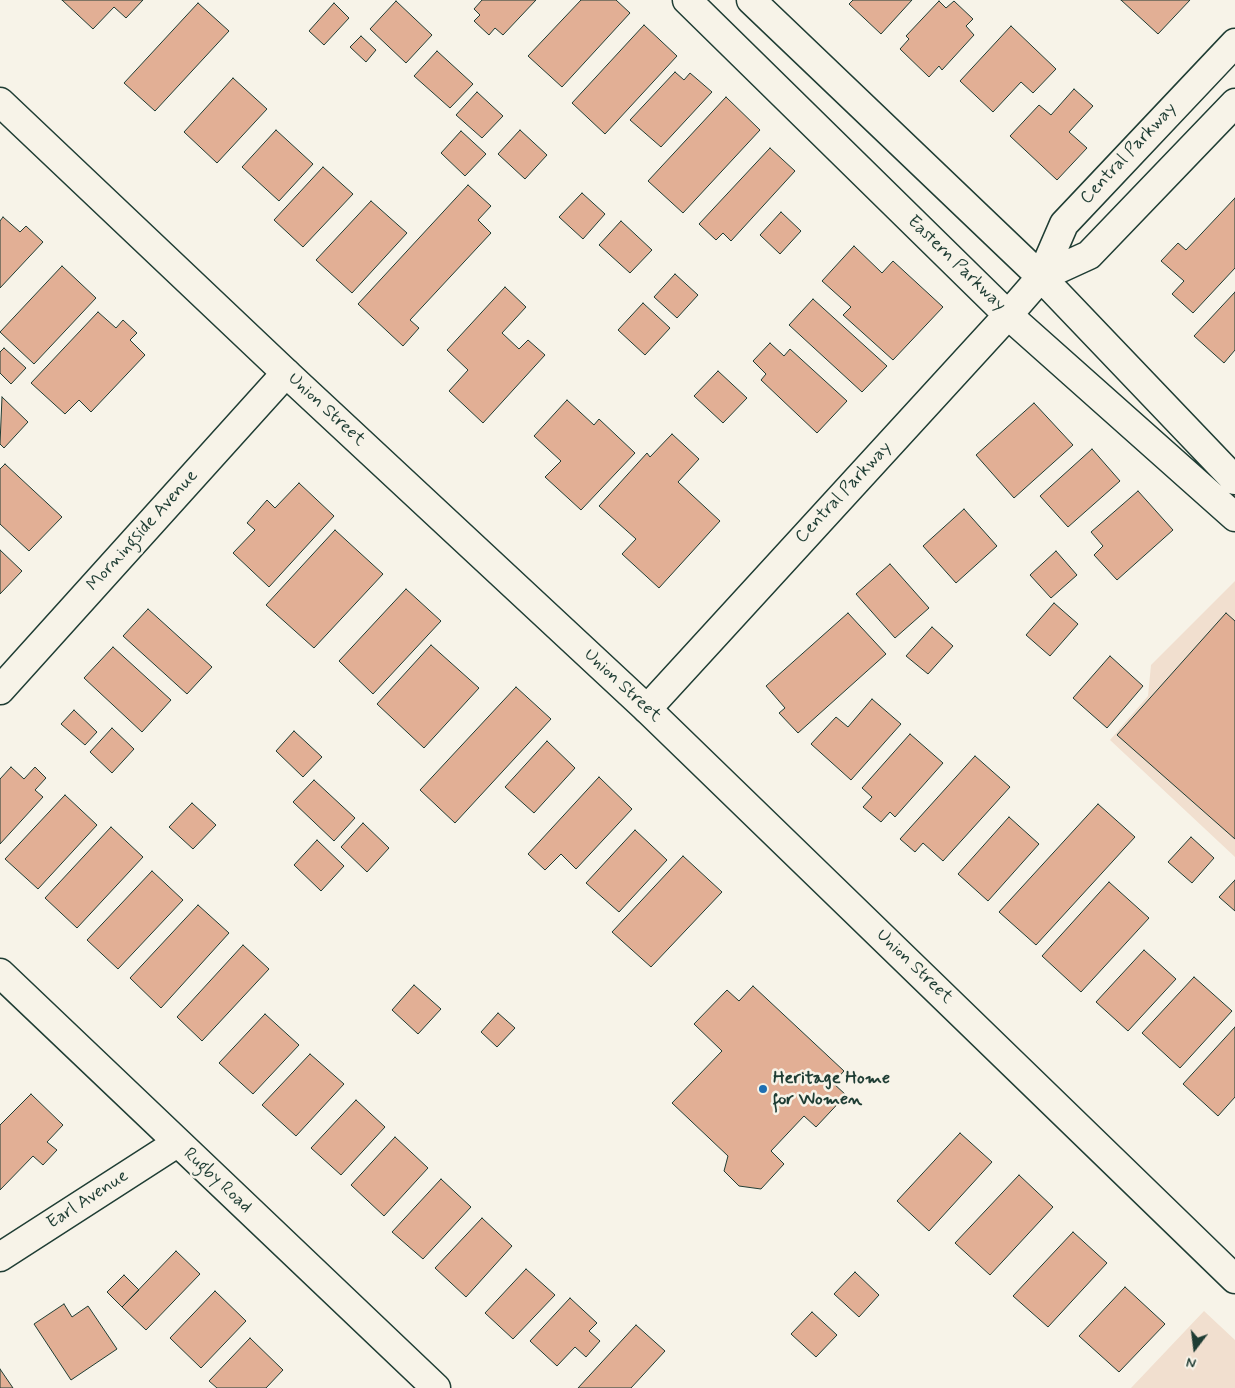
<!DOCTYPE html>
<style>
body{margin:0}
#map{position:relative;width:1235px;height:1388px;overflow:hidden;background:#f7f3e8;font-family:Mynerve,sans-serif}
canvas{display:block}
.north{position:absolute;left:1170px;top:1323px;width:50px;height:50px;-webkit-text-stroke:4px #f7f3e8;paint-order:stroke;rotate:195deg;font-size:14px;font-weight:700;line-height:20px;text-align:center;color:#1f3d34}
.north::after{content:'';display:block;margin:auto;width:18px;height:22px;background:#1f3d34;clip-path:polygon(50% 0,100% 100%,50% 72%,0 100%)}
</style>
<div id="map">
<canvas width="1235" height="1388"></canvas>
<div class="north">N</div>
</div>
<script>
const ctx = document.querySelector('canvas').getContext('2d');
ctx.lineJoin = 'round';
function paint(path, color) { ctx.fillStyle = color; ctx.fill(path, 'evenodd'); }
const poly = rows => new Path2D(rows.map(r => 'M' + r).join(''));
function trace(path, color, width, dash) { ctx.strokeStyle = color; ctx.lineWidth = width; ctx.lineCap = dash ? 'butt' : 'round'; ctx.setLineDash(dash || []); ctx.stroke(path); }
function write(font, color, halo, rows, align = 'center') {
  ctx.font = font + ' Mynerve,sans-serif'; ctx.lineWidth = 5; ctx.setLineDash([]); ctx.textBaseline = 'middle'; ctx.strokeStyle = halo; ctx.fillStyle = color; for (const [text, x, y, turn = 0] of rows) {
    ctx.save(); ctx.translate(x, y); ctx.rotate((+turn || 0) * Math.PI / 180); ctx.textAlign = isNaN(turn) ? turn : align; if (halo) ctx.strokeText(text, 0, 0); ctx.fillText(text, 0, 0); ctx.restore();
  }
}
paint(poly([
 [1235,581,1235,857,1110,740,1148,696,1151,665],
 [1204,1311,1235,1340,1235,1388,1131,1388]
]), '#f1dfcf');
const building = poly([
 [62,0,143,0,126,18,114,7,93,29,62,0],
 [482,0,536,0,503,35,495,28,489,35,474,21,480,15,474,9,482,0],
 [581,0,616,0,630,13,562,87,528,56,581,0],
 [853,0,912,0,881,34,849,4,853,0],
 [1121,0,1190,0,1158,34,1121,0],
 [396,1,432,35,406,63,370,29,396,1],
 [939,1,946,8,954,1,973,19,966,26,974,35,942,70,939,66,929,77,900,49,909,39,906,36,939,1],
 [198,3,229,31,155,111,124,83,198,3],
 [334,3,349,18,324,45,309,31,334,3],
 [644,25,677,56,605,134,572,103,644,25],
 [1011,26,1056,69,1033,93,1021,82,993,112,960,81,1011,26],
 [361,36,376,50,366,62,350,47,361,36],
 [437,51,473,84,450,108,414,76,437,51],
 [675,72,684,80,690,73,712,92,661,147,630,120,675,72],
 [233,78,267,109,217,163,184,132,233,78],
 [1074,89,1093,106,1069,132,1087,148,1057,180,1010,136,1039,105,1051,115,1074,89],
 [477,92,503,116,482,138,456,115,477,92],
 [726,97,760,130,683,213,648,181,726,97],
 [276,130,313,164,279,201,242,167,276,130],
 [520,130,547,155,525,179,498,154,520,130],
 [461,131,486,154,465,176,441,153,461,131],
 [770,148,795,171,731,241,723,233,716,240,699,224,770,148],
 [323,167,353,194,303,247,274,220,323,167],
 [468,185,491,206,478,220,491,233,410,320,419,328,403,346,358,304,468,185],
 [582,193,605,214,583,239,559,217,582,193],
 [1235,198,1235,268,1193,313,1172,294,1184,281,1161,261,1178,243,1186,250,1235,198],
 [371,201,407,233,352,293,316,260,371,201],
 [781,212,801,231,780,254,760,235,781,212],
 [3,217,20,232,26,226,43,242,0,288,0,221,3,217],
 [621,221,652,250,630,273,599,245,621,221],
 [854,246,882,273,893,261,943,307,893,360,843,315,851,307,822,281,854,246],
 [62,266,96,298,34,364,0,332,62,266],
 [675,274,698,295,677,318,654,297,675,274],
 [505,287,526,307,502,333,519,349,528,340,545,355,483,423,449,391,468,370,447,350,505,287],
 [1235,292,1235,350,1224,363,1194,336,1235,292],
 [813,299,887,366,862,392,789,325,813,299],
 [643,303,670,328,645,355,618,330,643,303],
 [98,312,116,328,123,320,137,333,130,340,145,355,91,412,79,400,65,414,31,383,98,312],
 [770,343,784,356,790,349,847,401,817,433,761,380,766,374,753,361,770,343],
 [4,348,26,368,11,384,0,373,0,352,4,348],
 [718,371,747,398,723,423,694,396,718,371],
 [2,397,28,422,4,448,0,444,2,397],
 [567,400,594,425,599,419,635,453,581,510,545,477,561,461,534,436,567,400],
 [1034,403,1073,445,1014,498,976,455,1034,403],
 [672,434,699,459,678,482,720,521,659,588,622,554,636,539,599,506,647,453,650,457,672,434],
 [1092,449,1120,481,1068,527,1040,496,1092,449],
 [5,464,62,517,29,551,0,524,0,469,5,464],
 [299,483,334,516,269,587,233,553,255,530,247,523,267,500,275,508,299,483],
 [1138,491,1173,530,1117,580,1094,555,1103,546,1091,532,1138,491],
 [964,509,997,546,956,583,923,546,964,509],
 [335,530,383,574,314,648,266,605,335,530],
 [0,550,22,571,0,594,0,550],
 [1056,551,1077,575,1051,598,1030,575,1056,551],
 [890,564,929,608,895,638,856,594,890,564],
 [406,589,441,621,373,694,339,661,406,589],
 [1054,603,1078,624,1050,656,1026,635,1054,603],
 [148,609,212,667,187,694,123,636,148,609],
 [848,613,886,654,798,733,779,713,785,708,766,686,848,613],
 [1226,613,1235,621,1235,839,1117,735,1226,613],
 [932,627,953,646,928,674,906,656,932,627],
 [431,645,479,688,424,748,377,704,431,645],
 [113,647,171,700,142,732,84,678,113,647],
 [1110,656,1143,686,1107,728,1073,698,1110,656],
 [516,687,551,719,455,823,420,790,516,687],
 [872,699,901,724,851,780,811,744,836,717,848,727,872,699],
 [74,710,97,732,85,745,61,724,74,710],
 [112,728,134,749,112,773,90,752,112,728],
 [294,731,322,757,303,777,276,751,294,731],
 [910,734,943,763,895,817,890,812,881,822,863,807,872,797,862,788,910,734],
 [547,741,575,768,534,813,505,787,547,741],
 [975,756,1010,787,943,861,923,843,915,852,900,839,975,756],
 [11,767,24,779,35,767,46,778,35,790,43,797,0,844,0,779,11,767],
 [599,777,632,809,576,869,561,854,545,870,528,854,599,777],
 [314,780,355,818,334,841,293,802,314,780],
 [65,795,97,825,38,889,5,859,65,795],
 [192,803,216,825,193,849,169,827,192,803],
 [1098,804,1135,837,1036,945,999,912,1098,804],
 [1009,817,1039,844,988,901,958,874,1009,817],
 [363,823,389,848,367,872,341,847,363,823],
 [111,827,143,857,77,928,45,898,111,827],
 [635,830,667,860,619,912,586,883,635,830],
 [1191,837,1214,858,1192,883,1168,862,1191,837],
 [317,840,344,866,321,891,294,865,317,840],
 [683,856,722,892,651,967,612,932,683,856],
 [152,871,183,900,118,969,87,940,152,871],
 [1235,880,1235,911,1219,897,1235,880],
 [1109,882,1149,918,1081,992,1042,956,1109,882],
 [198,905,229,933,161,1008,130,978,198,905],
 [243,945,269,969,202,1041,177,1017,243,945],
 [1144,950,1176,979,1128,1031,1096,1002,1144,950],
 [1194,977,1232,1011,1180,1068,1142,1033,1194,977],
 [414,985,441,1009,418,1034,392,1010,414,985],
 [753,986,844,1071,833,1083,846,1095,816,1127,804,1116,771,1151,784,1164,761,1189,739,1186,724,1171,728,1156,672,1103,722,1051,694,1024,727,990,739,1001,753,986],
 [498,1013,515,1028,497,1047,481,1032,498,1013],
 [265,1014,299,1045,253,1094,219,1063,265,1014],
 [1235,1027,1235,1097,1218,1116,1183,1084,1235,1027],
 [310,1054,344,1084,296,1136,262,1105,310,1054],
 [31,1094,63,1125,47,1142,57,1150,43,1165,33,1156,0,1190,0,1125,31,1094],
 [356,1100,385,1127,341,1175,311,1148,356,1100],
 [960,1133,992,1162,929,1231,897,1201,960,1133],
 [395,1137,428,1168,384,1216,351,1185,395,1137],
 [1019,1175,1053,1207,990,1275,955,1243,1019,1175],
 [441,1179,471,1207,423,1259,392,1232,441,1179],
 [482,1218,512,1246,466,1297,435,1268,482,1218],
 [1073,1232,1107,1263,1048,1327,1013,1296,1073,1232],
 [176,1251,200,1274,146,1330,122,1307,176,1251],
 [526,1269,555,1295,513,1339,485,1313,526,1269],
 [855,1272,879,1295,859,1317,834,1294,855,1272],
 [124,1275,139,1290,122,1307,107,1292,124,1275],
 [1125,1287,1165,1324,1119,1372,1079,1336,1125,1287],
 [215,1291,246,1321,201,1368,170,1338,215,1291],
 [570,1298,597,1323,589,1331,600,1341,586,1357,575,1347,557,1366,530,1341,570,1298],
 [64,1304,72,1317,88,1306,117,1349,71,1380,34,1324,64,1304],
 [812,1312,837,1335,816,1357,791,1334,812,1312],
 [636,1325,665,1351,631,1388,578,1388,636,1325],
 [250,1338,283,1370,266,1388,217,1388,209,1381,250,1338],
 [0,1369,13,1388,0,1388,0,1369]
]);
paint(building, '#e2af95');
trace(building, '#1f3d34', 1);
const minor = poly([
 [687,0,1008,315,1235,517],
 [751,0,1041,277,1235,480],
 [1041,277,1089,255,1235,103],
 [0,690,286,373],
 [647,709,1008,315,1041,277,1064,224,1235,43],
 [0,973,436,1388],
 [0,1257,177,1143]
]);
const secondary = poly([
 [0,102,286,373,647,709,1235,1279]
]);
trace(minor, '#1f3d34', 31);
trace(secondary, '#1f3d34', 31);
trace(minor, '#f7f3e8', 28);
trace(secondary, '#f7f3e8', 28);
for (const [x, y, r, color] of [
 [763,1089,5,"#1f6fb2"]
]) { const dot = new Path2D(); dot.arc(x, y, r, 0, 2 * Math.PI); ctx.fillStyle = color; ctx.fill(dot); trace(dot, '#f7f3e8', 2); }
write('18px', '#1f3d34', '#f7f3e8', [
 ["Central Parkway",1129,154,-47],
 ["Eastern Parkway",956,264,44],
 ["Union Street",326,410,43],
 ["Central Parkway",844,493,-47],
 ["Morningside Avenue",143,531,-48],
 ["Union Street",622,686,43],
 ["Union Street",914,967,44],
 ["Rugby Road",217,1181,43],
 ["Earl Avenue",88,1200,-33]
]);
write('bold 18px', '#1f3d34', '#f7f3e8', [
 ["Heritage Home",773,1079],
 ["for Women",773,1100]
], 'left');
</script>
